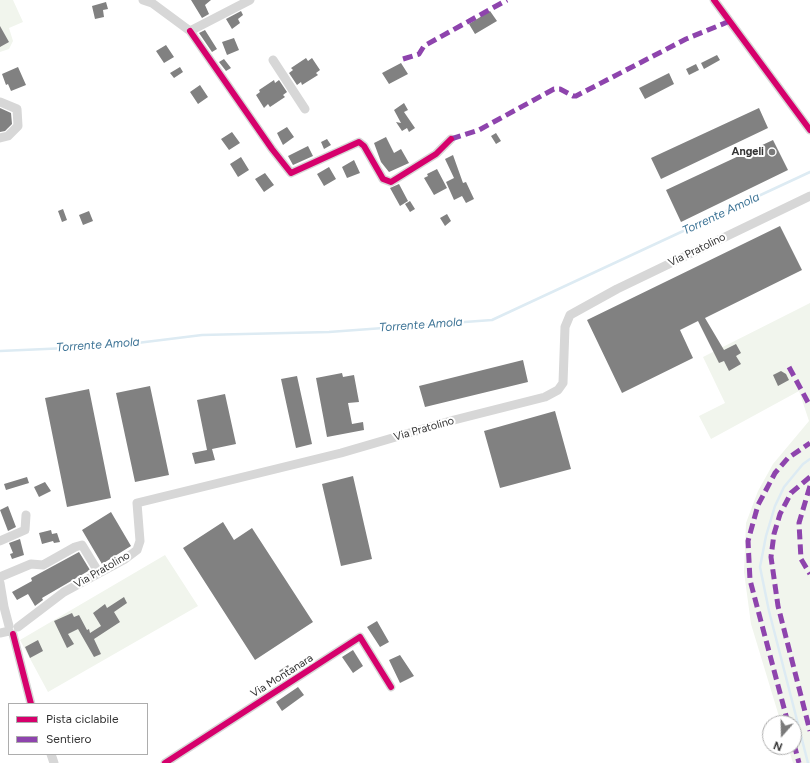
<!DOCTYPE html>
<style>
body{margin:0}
#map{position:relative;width:810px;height:763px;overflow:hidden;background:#fff;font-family:Figtree,sans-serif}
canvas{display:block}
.legend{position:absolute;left:8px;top:703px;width:140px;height:52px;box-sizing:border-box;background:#fff;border:1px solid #adadad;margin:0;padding:5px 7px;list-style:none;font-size:12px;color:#333}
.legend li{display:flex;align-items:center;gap:8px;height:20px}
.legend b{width:20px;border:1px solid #adadad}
.north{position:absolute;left:762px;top:715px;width:40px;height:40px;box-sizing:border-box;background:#fff;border:1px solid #adadad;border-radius:50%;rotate:200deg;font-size:11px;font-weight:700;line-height:16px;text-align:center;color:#333}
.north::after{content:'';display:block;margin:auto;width:14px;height:18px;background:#7a7a7a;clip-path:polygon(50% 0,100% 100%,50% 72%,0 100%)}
</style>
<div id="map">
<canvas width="810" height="763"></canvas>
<ul class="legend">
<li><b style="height:5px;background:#d6006c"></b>Pista ciclabile</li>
<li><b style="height:5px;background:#8e44ad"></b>Sentiero</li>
</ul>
<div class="north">N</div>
</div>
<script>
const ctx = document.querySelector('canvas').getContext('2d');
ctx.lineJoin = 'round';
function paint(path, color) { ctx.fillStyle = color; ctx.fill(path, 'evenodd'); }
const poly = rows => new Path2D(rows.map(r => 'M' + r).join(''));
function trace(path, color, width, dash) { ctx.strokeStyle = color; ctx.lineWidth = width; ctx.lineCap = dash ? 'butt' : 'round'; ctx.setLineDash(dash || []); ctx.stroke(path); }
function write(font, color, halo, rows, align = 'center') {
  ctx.font = font + ' Figtree,sans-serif'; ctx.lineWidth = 4; ctx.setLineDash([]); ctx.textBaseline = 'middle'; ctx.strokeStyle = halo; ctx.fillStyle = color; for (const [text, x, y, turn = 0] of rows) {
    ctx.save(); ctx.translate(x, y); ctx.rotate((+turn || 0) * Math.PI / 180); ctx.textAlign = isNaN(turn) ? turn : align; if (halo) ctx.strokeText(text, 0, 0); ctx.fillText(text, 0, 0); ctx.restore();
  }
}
paint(poly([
 [0,0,13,0,23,22,9,28,13,41,9,49,0,52],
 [810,303,810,763,793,763,788,747,794,747,794,723,781,723,751,624,744,572,746,523,758,491,773,464,809,421,799,391,711,439,699,416,725,403,703,357],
 [165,555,198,606,48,692,20,640]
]), '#f1f5ed');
trace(poly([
 [0,351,113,346,202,335,329,332,492,320,810,172],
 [808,763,769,611,760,567,766,536,775,506,784,487,803,464,810,459]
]), '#ddebf3', 2.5);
paint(poly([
 [191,0,211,0,205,5,209,14,202,18],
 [106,2,108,9,103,10,104,17,95,19,92,6],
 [241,11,243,15,238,19,240,23,232,29,226,19],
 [490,11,497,21,475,34,469,24],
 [0,26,9,42,0,47],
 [205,30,217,49,212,52,199,33],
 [234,38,239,50,227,55,222,42],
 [166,45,174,57,164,63,156,51],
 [717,55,720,60,704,69,701,63],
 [306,58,308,61,312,58,320,70,316,73,318,75,302,85,301,82,297,85,289,73,293,70,291,68],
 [224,59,231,68,226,71,219,62],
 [401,63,408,74,389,84,382,73],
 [696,64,699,70,689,75,686,69],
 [18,67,26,85,11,91,8,84,6,85,2,74],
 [180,67,183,72,174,78,170,73],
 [669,73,674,84,645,99,639,88],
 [274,80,275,83,279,80,287,92,283,95,285,97,270,107,268,104,264,108,256,95,260,92,259,90],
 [200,85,208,97,198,104,190,92],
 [404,103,408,110,404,112,415,128,409,132,407,128,402,131,396,122,401,123,394,110],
 [0,108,11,113,12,124,5,131,0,132],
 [759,108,768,128,661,179,651,158],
 [287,127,294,137,283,145,277,133],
 [232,132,240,143,229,150,221,139],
 [496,133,501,141,496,144,491,136],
 [386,137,394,153,401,149,409,163,389,172,381,162,374,143],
 [327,139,331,145,324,149,321,142],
 [773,140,788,170,681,222,666,190],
 [308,146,313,156,293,165,288,156],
 [453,155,463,183,466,182,474,199,466,203,462,196,454,200,446,182,454,178,445,159],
 [241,157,249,170,238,177,230,164],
 [354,160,360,173,347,178,342,167],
 [329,167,336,179,324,186,317,174],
 [437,169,447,188,434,195,424,178,428,176,427,174],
 [265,173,274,185,264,192,255,179],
 [399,184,408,201,400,206,390,188],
 [410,201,415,209,410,212,405,204],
 [63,209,67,220,62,222,58,211],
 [89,211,93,221,83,225,79,215],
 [447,214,451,221,445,226,440,218],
 [780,226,802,270,705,318,724,350,736,344,741,353,736,356,741,364,729,371,724,361,719,363,698,321,680,330,693,358,622,393,587,320],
 [523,360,528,382,425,407,419,386],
 [781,371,786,374,789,380,778,386,773,375],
 [342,373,343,377,354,375,359,402,348,403,352,424,363,422,364,430,327,437,316,378],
 [297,376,312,444,296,448,281,379],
 [150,386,169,475,135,482,116,393],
 [89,389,111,498,67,507,45,398],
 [225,394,236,444,212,449,215,460,195,464,192,453,207,450,197,400],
 [555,411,571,469,500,488,484,431],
 [353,476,372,559,341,566,322,484],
 [27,477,29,483,6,490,4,484],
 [45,482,51,491,39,497,34,487],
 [8,506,16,527,8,531,0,510],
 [111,512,131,546,102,564,82,530],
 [223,522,234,540,252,528,313,622,255,660,183,548],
 [51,530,52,534,57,533,60,542,54,543,53,541,42,544,39,533],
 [20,539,24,555,12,559,10,554,13,553,9,543],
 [79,552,90,570,42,598,43,600,35,606,28,594,17,600,12,592,32,581,31,578],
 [124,597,127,603,114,612,120,622,94,639,101,654,94,657,78,629,68,634,74,644,67,648,54,621,72,613,74,617,79,615,87,630,89,629,90,633,101,626,93,613,105,604,107,608],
 [377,621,389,642,380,647,367,627],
 [38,640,43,651,30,658,25,647],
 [353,650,363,666,353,673,342,657],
 [400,655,414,676,400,683,389,660],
 [288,665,293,673,284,679,279,671],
 [298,687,304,695,282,711,276,702]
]), '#818181');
trace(poly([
 [143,0,152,3,190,31,250,0],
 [714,0,810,130],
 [190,31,272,149,291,173,359,142,364,146,383,179,391,182,436,154,451,139],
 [273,60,305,109],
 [0,102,17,109,18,126,8,136,0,138],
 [0,541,25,530,26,515],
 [0,577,31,564,43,565,75,547,82,545,99,573],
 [0,583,4,607,9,626],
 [18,627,64,592,125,559,137,550,140,541,137,503,341,453,454,420,545,397,558,390,563,383,565,327,570,315,617,289,810,196],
 [0,633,9,631],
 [13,634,31,704],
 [51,754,54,763],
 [165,763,360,637,391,687]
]), '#d7d7d7', 9);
trace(poly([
 [403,59,419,54,424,46,507,0],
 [451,139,479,130,554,89,560,89,573,96,576,96,686,39,730,21],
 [789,367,810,406],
 [810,477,791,493,780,514,774,534,771,557,778,606,810,731],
 [810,486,799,523,801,559,810,574],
 [788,723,750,580,748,541,758,505,775,473,788,458,810,443],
 [794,744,799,763]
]), '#8e44ad', 5, [10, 5]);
trace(poly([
 [714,0,810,130],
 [190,31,272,149,291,173,359,142,364,146,383,179,391,182,436,154,451,139],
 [13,634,31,704],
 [165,763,360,637,391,687]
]), '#d6006c', 6);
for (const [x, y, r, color] of [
 [772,152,4,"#7a7a7a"]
]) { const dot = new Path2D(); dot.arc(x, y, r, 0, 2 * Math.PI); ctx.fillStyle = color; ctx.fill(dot); trace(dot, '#fff', 1.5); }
write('bold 11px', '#333', '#fff', [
 ["Angeli",764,152]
], 'right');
write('11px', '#333', '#fff', [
 ["Via Pratolino",697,250,-26],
 ["Via Pratolino",424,429,-16],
 ["Via Pratolino",102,570,-30],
 ["Via Montanara",282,676,-32]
]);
write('italic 12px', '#3f7597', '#fff', [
 ["Torrente Amola",721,214,-25],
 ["Torrente Amola",421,325,-4],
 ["Torrente Amola",98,345,-4]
]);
</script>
